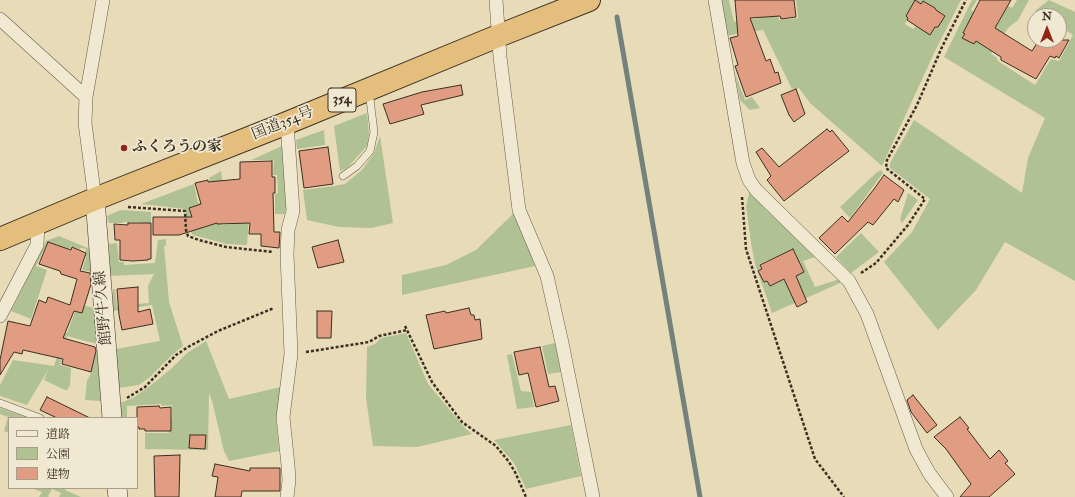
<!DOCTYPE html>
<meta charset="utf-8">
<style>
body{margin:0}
#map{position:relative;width:1075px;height:497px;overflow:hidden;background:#e8dbb8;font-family:"IM FELL Double Pica","Noto Serif JP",serif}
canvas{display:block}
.legend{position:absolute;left:8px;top:417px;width:130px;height:72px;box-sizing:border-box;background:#f0e8d1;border:1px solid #a89e8b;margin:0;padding:5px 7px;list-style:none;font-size:12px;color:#3b2f23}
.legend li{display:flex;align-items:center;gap:8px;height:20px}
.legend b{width:20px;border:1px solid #a89e8b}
.north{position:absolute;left:1027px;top:8px;width:40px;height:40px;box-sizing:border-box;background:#f0e8d1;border:1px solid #a89e8b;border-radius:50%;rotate:0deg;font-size:11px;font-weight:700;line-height:16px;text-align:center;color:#3b2f23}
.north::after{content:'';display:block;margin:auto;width:14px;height:18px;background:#8f2418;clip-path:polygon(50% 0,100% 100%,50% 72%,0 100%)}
</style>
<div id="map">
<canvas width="1075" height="497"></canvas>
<ul class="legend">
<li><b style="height:5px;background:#f0e8d1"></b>道路</li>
<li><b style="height:11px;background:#b0c193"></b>公園</li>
<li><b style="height:11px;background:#e19d82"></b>建物</li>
</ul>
<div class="north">N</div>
</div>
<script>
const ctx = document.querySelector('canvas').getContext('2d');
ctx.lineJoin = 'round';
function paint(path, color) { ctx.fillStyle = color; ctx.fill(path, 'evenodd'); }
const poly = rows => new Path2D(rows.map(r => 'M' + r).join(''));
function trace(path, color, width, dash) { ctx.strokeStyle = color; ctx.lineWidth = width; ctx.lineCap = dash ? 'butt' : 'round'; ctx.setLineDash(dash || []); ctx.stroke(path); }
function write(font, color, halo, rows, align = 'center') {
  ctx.font = font + ' "IM FELL Double Pica","Noto Serif JP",serif'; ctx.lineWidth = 3.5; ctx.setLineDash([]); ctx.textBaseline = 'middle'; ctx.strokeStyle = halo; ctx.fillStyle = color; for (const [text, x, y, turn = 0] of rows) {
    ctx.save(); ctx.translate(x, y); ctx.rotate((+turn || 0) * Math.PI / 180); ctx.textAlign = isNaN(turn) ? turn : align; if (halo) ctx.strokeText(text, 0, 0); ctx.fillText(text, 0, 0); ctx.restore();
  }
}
paint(poly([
 [722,0,729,0,734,22,760,18,760,12,775,0,779,20,798,18,796,0,961,0,936,49,882,166,810,103,799,88,792,89,763,30,736,34,727,36],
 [923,1,945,16,938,26,935,27,930,34,916,26,913,29,905,24,908,18,906,16],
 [972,0,977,0,971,10,997,25,1008,6,1012,8,1017,0,1029,0,1018,20,1008,28,991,54,996,57,998,61,1035,85,1051,59,1059,61,1073,35,1064,29,1066,25,1059,21,1059,16,1035,16,1036,10,1049,0,1075,12,1075,281,1005,242,976,290,938,330,884,262,912,232,930,199,890,168,890,163,914,120,1022,193,1028,158,1045,118,944,57],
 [986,23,974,44,963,38,965,34,963,33,967,24],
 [735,73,745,100,752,97,760,108,750,110,740,100],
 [367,113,369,134,367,146,347,168,340,171,334,126],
 [324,130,325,145,297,149,296,140],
 [380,136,393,223,371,228,339,227,307,220,303,190,334,186,345,184,362,170,374,153],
 [282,146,286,167,287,202,285,214,275,214,275,194,278,193,277,175,273,175,274,160,251,160],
 [881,170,883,173,850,218,840,207,876,173],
 [221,171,223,185,221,214,222,225,235,224,236,218,249,218,247,245,227,244,193,235,188,228,185,209,141,204,194,184,198,203,215,200,209,178],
 [750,190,765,209,815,257,803,261,815,287,840,279,840,283,772,313,755,264,751,243,746,206],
 [793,249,804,272,796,276,798,281,787,285,784,279,770,286,767,281,764,282,758,271,762,269,760,264],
 [908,193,918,200,902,223,900,219],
 [121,210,151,212,151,225,141,225,141,222,123,222,123,223,109,223,107,216],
 [515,212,535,266,402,295,402,275,446,265,476,250],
 [861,233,879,252,851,273,836,257],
 [59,236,90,249,93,272,82,270,86,257,85,256,86,249,81,248,80,249,71,246,70,249,48,242,36,266,47,270,31,319,11,311,46,241],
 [166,239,166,246,164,246,169,302,183,346,171,356,150,377,139,385,119,388,116,349,160,341,152,305,113,311,113,289,115,289,117,306,149,303,148,286,154,274,110,276,109,244,117,243,119,262,124,262,124,265,155,263,158,240],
 [78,304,94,308,97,344,67,336,60,365,71,368,70,385,67,390,65,390,44,380,48,370,27,405,0,396,0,385,13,360,54,366,64,332,67,333],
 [406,333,428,384,464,427,472,434,417,447,373,446,366,398,367,347,375,344,381,338],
 [206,341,229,399,281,387,276,419,279,451,229,461,224,451,212,401,209,393,208,450,145,449,145,433,169,433,169,419,172,419,172,405,162,406,161,404,127,406,127,418,121,418,120,403,133,398,150,386,172,368,187,353],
 [555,343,561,372,548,374,542,346],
 [97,349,101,401,85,400,87,381,91,373],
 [512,354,521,391,531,392,534,407,517,409,507,355],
 [0,408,29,418,30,418,9,418,9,433,4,431,8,417,0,414],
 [571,425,581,476,526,489,514,463,494,440],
 [31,488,65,488,65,490,81,497,59,497,61,493,52,489,48,496,49,497,39,497,42,492]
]), '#b0c193');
trace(poly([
 [617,17,700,497]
]), '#73827c', 5);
const building = poly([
 [735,0,794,0,796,17,781,19,780,16,750,18,766,61,770,59,775,73,778,72,781,83,746,97,735,66,738,65,730,38,738,36,735,0],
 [915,0,921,4,923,1,935,8,936,10,945,16,938,27,935,27,930,35,907,20,908,18,906,16,915,0],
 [980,0,1011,0,995,28,1032,51,1039,40,1069,40,1059,58,1056,56,1055,58,1050,56,1036,79,1001,60,1001,57,976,41,974,44,962,38,965,34,963,33,980,0],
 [461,85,463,95,421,105,424,114,390,124,383,104,422,92,461,85],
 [796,89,805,114,794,122,789,115,781,95,796,89],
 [827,129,830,132,832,130,849,151,784,201,767,180,771,176,756,152,762,148,779,167,827,129],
 [328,147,333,184,304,188,299,151,328,147],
 [272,161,272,177,275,177,275,193,273,193,274,232,280,232,279,248,261,246,261,234,249,234,250,223,217,224,217,223,179,235,153,235,153,217,192,217,189,208,201,204,195,183,208,180,208,182,240,179,240,162,272,161],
 [884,175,904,190,898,202,894,199,873,225,868,222,835,254,819,238,842,216,848,222,874,189,884,175],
 [128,223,151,223,151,259,148,259,148,260,133,261,120,260,120,240,115,240,114,224,128,225,128,223],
 [338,240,344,262,318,268,312,247,338,240],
 [48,242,71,250,72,247,86,253,80,271,90,273,91,284,88,294,82,313,74,311,63,338,95,347,96,351,91,372,62,364,63,359,23,350,22,354,14,352,0,375,0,360,8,321,30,326,39,300,46,303,48,297,70,305,77,279,61,274,60,271,39,264,48,242],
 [793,249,804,272,796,276,807,302,797,307,784,279,770,286,767,281,764,282,758,271,762,269,760,265,793,249],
 [138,287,138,312,150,309,153,324,122,330,119,315,117,289,138,287],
 [469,308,471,315,474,315,475,320,480,319,482,339,434,349,426,315,445,311,446,313,469,308],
 [317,311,332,311,331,338,317,338,317,311],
 [540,347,549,387,555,386,559,401,536,407,528,373,519,375,514,352,540,347],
 [913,395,937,425,927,433,911,412,907,400,913,395],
 [47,397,90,418,57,418,40,410,47,397],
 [159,406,160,408,171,407,171,431,145,431,145,429,139,429,139,427,137,427,137,407,159,406],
 [960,417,969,428,967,429,990,459,999,450,1008,461,1005,463,1015,474,989,497,960,497,971,484,946,449,934,437,960,417],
 [190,435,206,435,205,449,189,448,190,435],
 [180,455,179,497,155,497,154,456,180,455],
 [215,464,250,471,250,468,280,468,280,491,242,491,241,497,215,497,218,477,212,476,215,464]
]);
paint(building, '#e19d82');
trace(building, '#3b2f23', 1);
const service = poly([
 [343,176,357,166,370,151,374,132,369,91],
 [0,403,40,418]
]);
const minor = poly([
 [496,0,500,57,519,210,547,276,562,343,593,497],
 [715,0,743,163,749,180,756,190,849,281,867,314,916,449,929,473,947,497],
 [0,19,86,97],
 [287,123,293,211,288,230,287,254,291,354,283,417,288,465,289,480,287,497],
 [95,199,85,123,86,97,103,0],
 [0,316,37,245,38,223]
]);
const secondary = poly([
 [95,199,112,418],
 [117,488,118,497]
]);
const trunk = poly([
 [0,239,95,199,287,123,498,36,589,0]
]);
trace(service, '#665a48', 8);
trace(minor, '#665a48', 14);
trace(secondary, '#3b2f23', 20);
trace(trunk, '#3b2f23', 24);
trace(poly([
 [742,197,746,249,815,459,844,497],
 [128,207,185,211,186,230,188,236,199,240,226,247,273,252],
 [861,273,876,263,908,225,925,199,886,168,887,160,917,105,942,47,966,0],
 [405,326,432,382,462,422,496,446,509,462,515,472,526,497],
 [306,352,369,342,379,336,407,330],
 [127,398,145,387,176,355,188,347,218,331,274,308]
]), '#3b2f23', 2.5, [3, 2]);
trace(service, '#f0e8d1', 7);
trace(minor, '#f0e8d1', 13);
trace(secondary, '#f0e8d1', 19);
trace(trunk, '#e4be7c', 22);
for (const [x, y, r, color] of [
 [124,148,4,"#8f2418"]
]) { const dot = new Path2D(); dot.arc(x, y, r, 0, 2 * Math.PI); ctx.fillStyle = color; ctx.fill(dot); trace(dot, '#f0e8d1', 1.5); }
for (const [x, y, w] of [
 [342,100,28]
]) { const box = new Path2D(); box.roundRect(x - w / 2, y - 12, w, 24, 3); ctx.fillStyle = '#f0e8d1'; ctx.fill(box); trace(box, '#3b2f23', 1); }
write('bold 14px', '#3b2f23', null, [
 ["354",342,100]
]);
write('15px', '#3b2f23', '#f0e8d1', [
 ["国道354号",283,124,-22],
 ["館野牛久線",104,308,-95]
]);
write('bold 15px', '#3b2f23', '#f0e8d1', [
 ["ふくろうの家",132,148]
], 'left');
</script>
